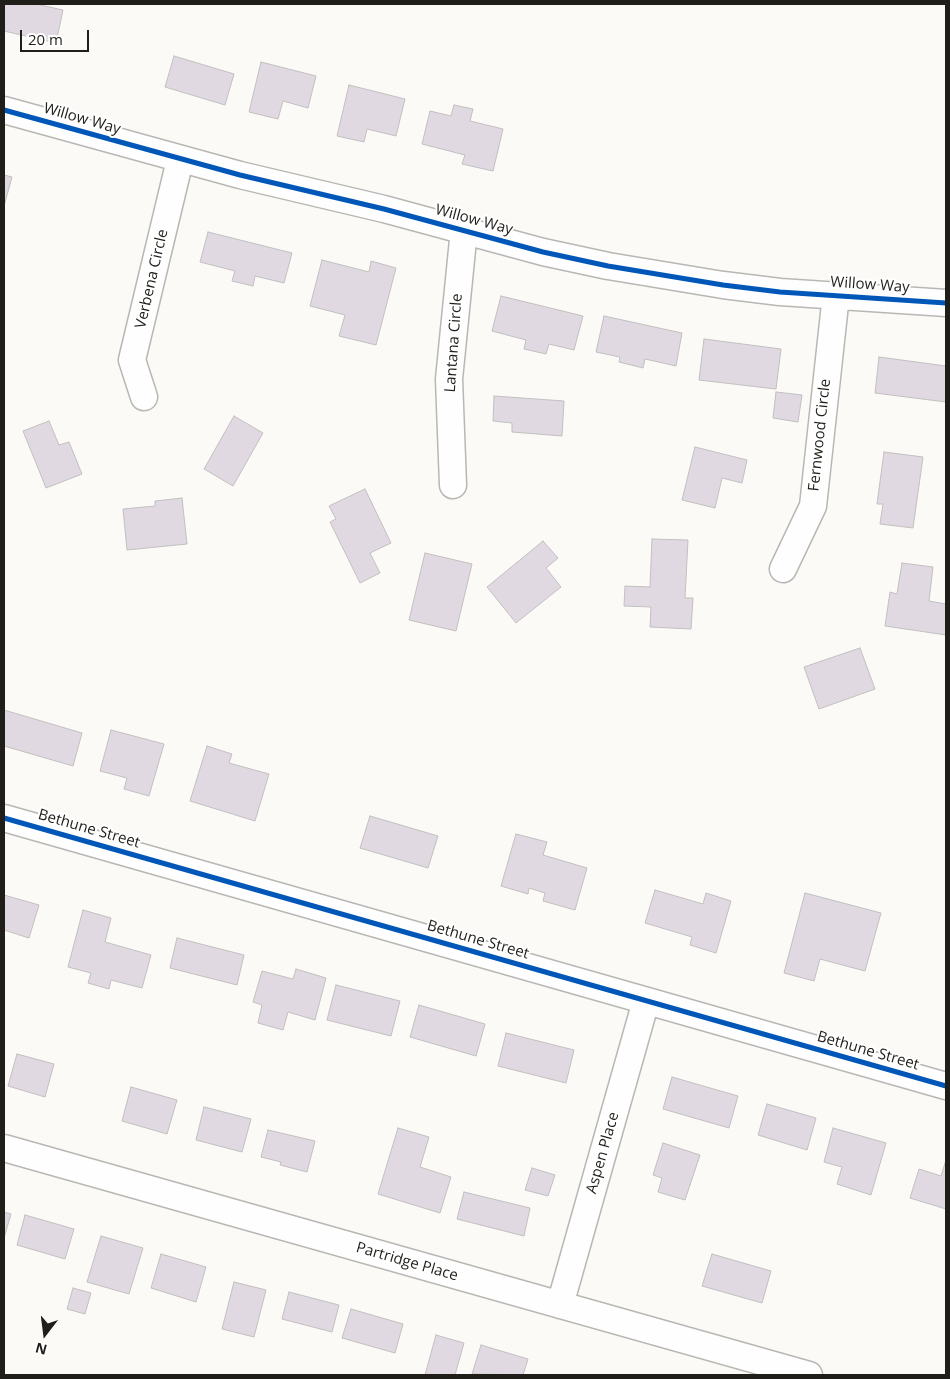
<!DOCTYPE html>
<style>
body{margin:0}
#map{position:relative;width:950px;height:1379px;overflow:hidden;background:#fcfaf6;font-family:"Open Sans",sans-serif}
canvas{display:block}
.frame{position:absolute;inset:0;border:5px solid #201e19;pointer-events:none}
.north{position:absolute;left:20px;top:1309px;width:50px;height:50px;-webkit-text-stroke:4px #fff;paint-order:stroke;rotate:195deg;font-size:14px;font-weight:700;line-height:20px;text-align:center;color:#201e19}
.north::after{content:'';display:block;margin:auto;width:18px;height:22px;background:#201e19;clip-path:polygon(50% 0,100% 100%,50% 72%,0 100%)}
.scale{position:absolute;left:20px;top:30px;width:69px;height:22px;box-sizing:border-box;border:2px solid #201e19;border-top:0;padding-left:6px;font-size:15px;line-height:18px;white-space:nowrap;color:#201e19;-webkit-text-stroke:4px #fff;paint-order:stroke}
</style>
<div id="map">
<canvas width="950" height="1379"></canvas>
<div class="frame"></div>
<div class="north">N</div>
<div class="scale">20 m</div>
</div>
<script>
const ctx = document.querySelector('canvas').getContext('2d');
ctx.lineJoin = 'round';
function paint(path, color) { ctx.fillStyle = color; ctx.fill(path, 'evenodd'); }
const poly = rows => new Path2D(rows.map(r => 'M' + r).join(''));
function trace(path, color, width, dash) { ctx.strokeStyle = color; ctx.lineWidth = width; ctx.lineCap = dash ? 'butt' : 'round'; ctx.setLineDash(dash || []); ctx.stroke(path); }
function write(font, color, halo, rows, align = 'center') {
  ctx.font = font + ' "Open Sans",sans-serif'; ctx.lineWidth = 4; ctx.setLineDash([]); ctx.textBaseline = 'middle'; ctx.strokeStyle = halo; ctx.fillStyle = color; for (const [text, x, y, turn = 0] of rows) {
    ctx.save(); ctx.translate(x, y); ctx.rotate((+turn || 0) * Math.PI / 180); ctx.textAlign = isNaN(turn) ? turn : align; if (halo) ctx.strokeText(text, 0, 0); ctx.fillText(text, 0, 0); ctx.restore();
  }
}
const building = poly([
 [4,4,36,4,63,10,56,43,4,31,4,4],
 [174,56,234,74,225,105,165,87,174,56],
 [261,62,316,76,308,108,283,101,278,119,249,112,261,62],
 [349,85,405,99,396,136,367,129,364,142,337,136,349,85],
 [454,105,473,109,470,121,503,129,493,171,462,164,465,155,422,144,430,111,451,116,454,105],
 [4,175,12,177,4,206,4,175],
 [208,232,292,253,284,283,255,276,253,286,232,281,235,271,200,262,208,232],
 [322,260,369,272,371,261,396,268,376,345,339,336,345,315,310,306,322,260],
 [501,296,583,316,574,350,549,344,546,354,524,349,526,340,492,331,501,296],
 [604,316,682,333,676,366,645,359,643,368,619,362,620,357,596,352,604,316],
 [704,339,781,349,776,389,699,380,704,339],
 [879,357,946,366,946,402,875,393,879,357],
 [776,392,802,395,798,422,773,418,776,392],
 [494,396,564,401,562,436,512,432,512,423,493,421,494,396],
 [234,416,263,433,233,486,204,469,234,416],
 [49,421,59,445,69,442,82,474,46,488,23,431,49,421],
 [695,447,747,460,742,483,722,478,715,508,682,500,695,447],
 [884,452,923,457,913,528,880,524,883,504,877,504,884,452],
 [365,489,391,543,370,553,380,573,360,583,330,522,336,519,329,506,365,489],
 [182,498,187,544,127,550,123,509,155,506,155,501,182,498],
 [652,539,688,540,685,598,693,598,691,629,650,627,651,607,624,606,625,586,650,587,652,539],
 [543,541,558,558,546,568,561,587,516,623,487,587,543,541],
 [425,553,472,564,456,631,409,620,425,553],
 [902,563,933,567,929,601,946,604,946,635,885,626,890,592,897,594,902,563],
 [860,648,875,689,819,709,804,667,860,648],
 [4,710,82,733,73,766,4,746,4,710],
 [111,730,164,744,149,796,124,789,127,778,100,771,111,730],
 [207,746,232,754,229,763,269,774,255,821,190,801,207,746],
 [370,816,438,836,428,868,360,848,370,816],
 [516,834,547,842,543,855,587,868,575,910,543,901,545,893,529,888,528,894,501,886,516,834],
 [655,890,703,904,706,893,731,901,716,953,690,945,692,937,645,923,655,890],
 [805,893,881,913,865,971,820,959,814,981,784,973,805,893],
 [4,895,39,905,29,938,4,930,4,895],
 [83,910,111,918,105,942,151,955,142,988,111,980,109,989,88,983,91,973,68,967,83,910],
 [177,938,244,955,237,985,170,968,177,938],
 [296,969,326,978,315,1020,288,1012,283,1030,258,1023,262,1005,253,1002,262,971,293,979,296,969],
 [336,985,400,1001,391,1036,327,1020,336,985],
 [419,1005,485,1024,476,1056,410,1037,419,1005],
 [506,1033,574,1050,566,1083,498,1066,506,1033],
 [17,1054,54,1064,45,1097,8,1086,17,1054],
 [672,1077,738,1096,729,1128,663,1109,672,1077],
 [131,1087,177,1100,167,1134,122,1121,131,1087],
 [767,1104,816,1118,807,1150,758,1135,767,1104],
 [204,1107,251,1119,242,1152,196,1140,204,1107],
 [398,1128,429,1137,420,1167,451,1177,440,1213,378,1194,398,1128],
 [833,1128,886,1143,871,1195,837,1184,842,1167,824,1162,833,1128],
 [268,1130,315,1141,307,1172,280,1165,281,1162,261,1157,268,1130],
 [663,1143,700,1155,685,1200,658,1192,662,1178,653,1175,663,1143],
 [946,1160,946,1209,910,1198,919,1169,941,1176,946,1160],
 [532,1168,555,1175,548,1196,525,1190,532,1168],
 [464,1192,530,1208,524,1236,457,1219,464,1192],
 [4,1212,11,1214,4,1238,4,1212],
 [25,1215,74,1229,65,1259,17,1245,25,1215],
 [101,1236,143,1248,129,1294,87,1282,101,1236],
 [161,1254,206,1267,196,1302,151,1288,161,1254],
 [712,1254,771,1271,762,1303,702,1286,712,1254],
 [234,1282,266,1290,254,1337,222,1329,234,1282],
 [73,1288,91,1293,85,1314,67,1309,73,1288],
 [289,1292,339,1305,332,1332,282,1319,289,1292],
 [351,1309,403,1324,395,1353,342,1338,351,1309],
 [436,1335,464,1343,455,1375,425,1375,436,1335],
 [481,1345,528,1359,523,1375,472,1374,481,1345]
]);
paint(building, '#e1d9e2');
trace(building, '#c1bfbf', 1);
const minor = poly([
 [4,110,240,175,384,209,543,252,608,266,723,285,780,292,946,303],
 [144,397,132,360,180,160],
 [453,485,449,379,464,230],
 [783,569,813,506,836,295],
 [4,818,946,1086],
 [4,1148,809,1375],
 [560,1305,646,1001]
]);
trace(minor, '#b9b7b3', 29);
trace(minor, '#fffefe', 26);
trace(poly([
 [4,110,240,175,384,209,543,252,608,266,723,285,780,292,946,303],
 [4,818,946,1086]
]), '#0057b8', 5);
write('15px', '#201e19', '#fff', [
 ["Willow Way",82,119,16],
 ["Willow Way",474,220,15],
 ["Verbena Circle",152,279,-77],
 ["Willow Way",870,285,4],
 ["Lantana Circle",454,343,-86],
 ["Fernwood Circle",820,435,-84],
 ["Bethune Street",89,829,16],
 ["Bethune Street",478,940,16],
 ["Bethune Street",868,1051,16],
 ["Aspen Place",603,1153,-74],
 ["Partridge Place",407,1262,16]
]);
</script>
